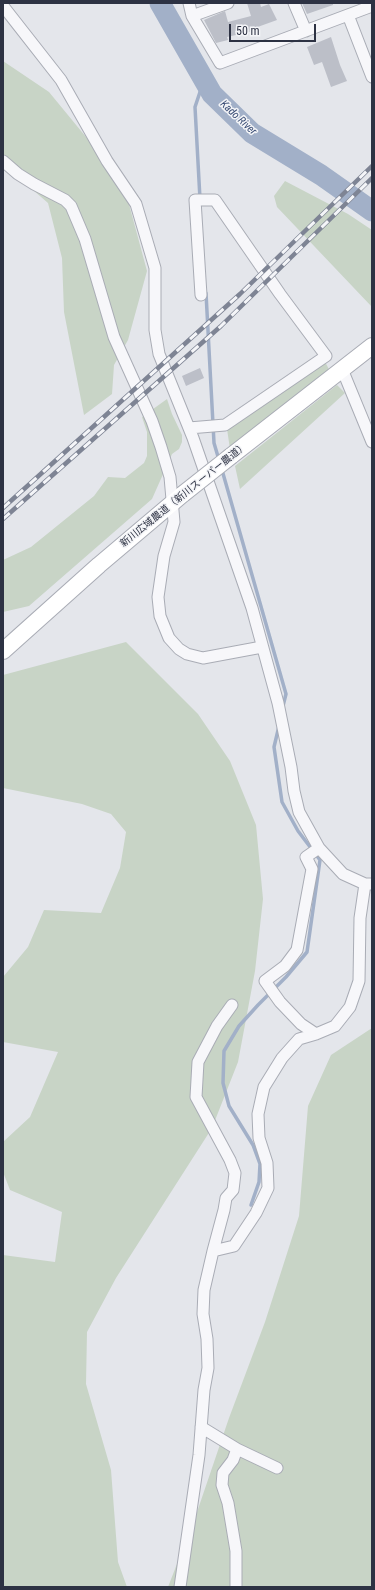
<!DOCTYPE html>
<meta charset="utf-8">
<style>
body{margin:0}
#map{position:relative;width:375px;height:1590px;overflow:hidden;background:#e4e6eb;font-family:"Roboto Condensed",sans-serif}
canvas{display:block}
.frame{position:absolute;inset:0;border:4px solid #2d3243;pointer-events:none}
.scale{position:absolute;left:229px;top:24px;width:87px;height:18px;box-sizing:border-box;border:2px solid #2d3243;border-top:0;padding-left:5px;font-size:12px;line-height:14px;white-space:nowrap;color:#2d3243;-webkit-text-stroke:3px #f4f5f8;paint-order:stroke}
</style>
<div id="map">
<canvas width="375" height="1590"></canvas>
<div class="frame"></div>
<div class="scale">50 m</div>
</div>
<script>
const ctx = document.querySelector('canvas').getContext('2d');
ctx.lineJoin = 'round';
function paint(path, color) { ctx.fillStyle = color; ctx.fill(path, 'evenodd'); }
const poly = rows => new Path2D(rows.map(r => 'M' + r).join(''));
function trace(path, color, width, dash) { ctx.strokeStyle = color; ctx.lineWidth = width; ctx.lineCap = dash ? 'butt' : 'round'; ctx.setLineDash(dash || []); ctx.stroke(path); }
function write(font, color, halo, rows, align = 'center') {
  ctx.font = font + ' "Roboto Condensed","Noto Sans JP",sans-serif'; ctx.lineWidth = 3; ctx.setLineDash([]); ctx.textBaseline = 'middle'; ctx.strokeStyle = halo; ctx.fillStyle = color; for (const [text, x, y, turn = 0] of rows) {
    ctx.save(); ctx.translate(x, y); ctx.rotate((+turn || 0) * Math.PI / 180); ctx.textAlign = isNaN(turn) ? turn : align; if (halo) ctx.strokeText(text, 0, 0); ctx.fillText(text, 0, 0); ctx.restore();
  }
}
paint(poly([
 [3,61,49,92,123,182,147,271,128,340,114,365,112,394,84,415,64,312,62,258,48,203,3,164],
 [285,181,348,214,372,230,372,307,277,207,274,196],
 [325,362,330,371,230,449,227,429],
 [337,385,345,393,240,489,235,466],
 [167,399,172,414,182,435,182,442,179,449,172,454,152,499,29,606,3,612,3,560,31,547,94,496,108,477,125,478,144,463,147,456,147,432,142,417],
 [126,642,198,714,230,761,256,825,263,899,255,971,238,1062,212,1128,116,1278,87,1332,86,1384,111,1470,118,1562,127,1587,3,1587,3,1255,55,1262,62,1212,10,1190,3,1172,3,1142,30,1117,58,1052,3,1042,3,977,28,947,44,910,101,913,120,868,126,832,111,814,82,804,3,788,3,675],
 [372,1028,372,1587,168,1587,196,1515,229,1418,265,1322,299,1216,308,1106,331,1055]
]), '#c8d4c6');
trace(poly([
 [200,199,195,107,204,80],
 [206,293,214,443,219,460],
 [222,470,286,694,283,706],
 [251,1205,259,1182,260,1164,253,1145,229,1106,223,1083,224,1051,239,1026,258,1005,286,977,307,952,320,860,298,831,282,802,274,747,279,726]
]), '#a2b0c8', 3.5);
trace(poly([
 [160,3,212,94,252,133,321,175,372,211]
]), '#a2b0c8', 21);
paint(poly([
 [247,3,260,3,261,7,269,4,277,20,252,29,253,31,227,37,228,40,216,43,204,20,225,11,228,22,251,16],
 [302,3,333,3,333,5,307,14],
 [331,37,340,65,347,81,331,87,322,62,314,65,307,47],
 [200,368,204,378,186,386,182,376]
]), '#bcbfc8');
const street = poly([
 [189,3,192,16,220,63,372,6],
 [294,3,306,31],
 [3,6,61,80,107,161,136,204,155,268,155,330,159,354,193,438,252,608,278,703,291,767,294,791,299,812,319,848,343,874,365,884,372,884],
 [348,15,372,77],
 [192,16,228,3],
 [3,161,18,174,34,184,65,200,71,206,85,239,114,337,152,421,161,447,170,477,174,522,164,556,158,597,160,616,169,638,179,649,187,654,203,658,262,647],
 [342,369,372,442],
 [189,428,225,425,326,356,280,294,215,200,195,200,201,295],
 [316,1034,301,1024,280,1002,265,981,285,966,297,950,312,869,306,857,319,848],
 [213,1251,224,1210,226,1198,233,1190,235,1173,230,1160,196,1097,198,1062,217,1026,232,1005],
 [201,1427,237,1449,233,1460,223,1473,222,1485,228,1503,236,1551,236,1587],
 [237,1449,277,1468],
 [180,1587,199,1455,204,1390,208,1368,207,1339,203,1314,204,1290,213,1251,234,1246,256,1213,268,1188,267,1163,259,1138,258,1114,264,1087,282,1058,299,1039,316,1034,335,1026,350,1007,359,981,360,918,365,884]
]);
const secondary = poly([
 [231,456,372,346],
 [3,651,99,565,183,494]
]);
trace(street, '#a9acb5', 13);
trace(secondary, '#a9acb5', 18);
trace(street, '#f7f7fa', 11);
trace(secondary, '#fff', 16);
const rail = poly([
 [3,508,240,294,372,166],
 [3,519,221,326,372,178]
]);
trace(rail, '#7e8494', 4.5);
trace(rail, '#f4f5f8', 3, [9]);
const secondaryBridge = poly([
 [183,494,231,456]
]);
trace(secondaryBridge, '#a9acb5', 18, []);
trace(secondaryBridge, '#fff', 16);
write('10px', '#2d3243', '#f4f5f8', [
 ["新川広域農道（新川スーパー農道）",184,495,-39]
]);
write('italic 11px', '#394c74', '#f4f5f8', [
 ["Kado River",238,118,43]
]);
</script>
